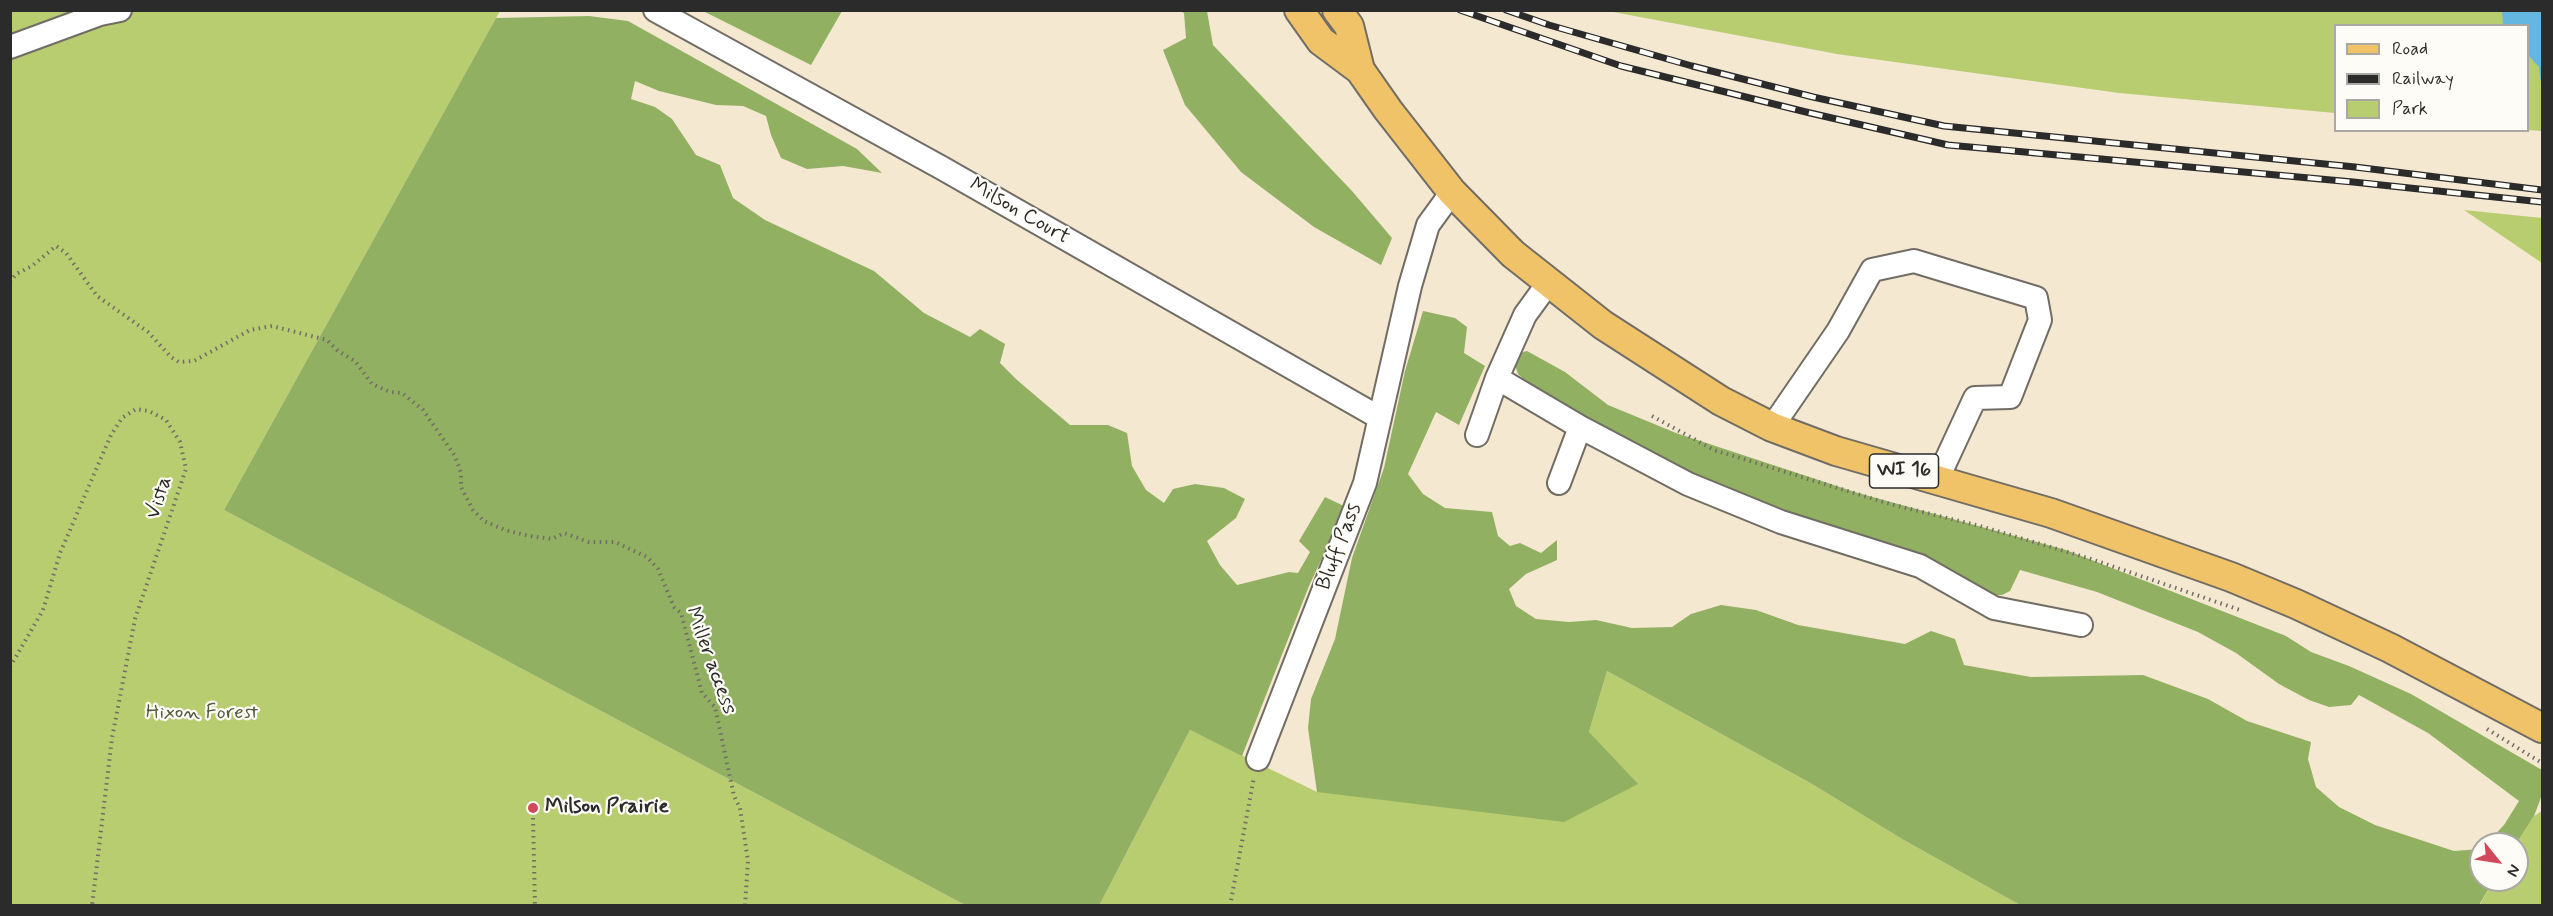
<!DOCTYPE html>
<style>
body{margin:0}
#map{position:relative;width:2553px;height:916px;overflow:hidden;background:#f4e8d1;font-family:Mynerve,sans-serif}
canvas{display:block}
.frame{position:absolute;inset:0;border:12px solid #2b2b2b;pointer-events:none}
.legend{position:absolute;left:2334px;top:24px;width:195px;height:108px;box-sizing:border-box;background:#fdfcf7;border:2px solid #a9a8a5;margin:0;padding:8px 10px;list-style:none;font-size:18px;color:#2b2b2b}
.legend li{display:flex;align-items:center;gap:12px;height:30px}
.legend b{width:30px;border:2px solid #a9a8a5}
.north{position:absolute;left:2469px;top:832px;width:60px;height:60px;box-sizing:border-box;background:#fdfcf7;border:2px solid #a9a8a5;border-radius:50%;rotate:120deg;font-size:16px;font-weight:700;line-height:24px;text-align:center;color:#2b2b2b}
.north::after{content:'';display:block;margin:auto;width:21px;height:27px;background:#d1495b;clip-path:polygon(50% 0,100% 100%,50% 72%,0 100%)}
</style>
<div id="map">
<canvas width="2553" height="916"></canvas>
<div class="frame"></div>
<ul class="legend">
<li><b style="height:8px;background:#f0c369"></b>Road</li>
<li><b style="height:8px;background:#2b2b2b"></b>Railway</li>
<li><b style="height:16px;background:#b8cc70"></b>Park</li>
</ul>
<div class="north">N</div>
</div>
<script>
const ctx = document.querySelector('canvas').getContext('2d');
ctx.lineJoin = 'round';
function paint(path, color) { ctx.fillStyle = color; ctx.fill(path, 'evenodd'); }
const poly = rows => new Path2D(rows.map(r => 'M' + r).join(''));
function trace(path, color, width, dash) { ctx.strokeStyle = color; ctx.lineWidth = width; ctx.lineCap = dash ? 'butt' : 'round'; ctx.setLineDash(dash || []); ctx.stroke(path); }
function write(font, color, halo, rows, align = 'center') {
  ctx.font = font + ' Mynerve,sans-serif'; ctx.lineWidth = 4.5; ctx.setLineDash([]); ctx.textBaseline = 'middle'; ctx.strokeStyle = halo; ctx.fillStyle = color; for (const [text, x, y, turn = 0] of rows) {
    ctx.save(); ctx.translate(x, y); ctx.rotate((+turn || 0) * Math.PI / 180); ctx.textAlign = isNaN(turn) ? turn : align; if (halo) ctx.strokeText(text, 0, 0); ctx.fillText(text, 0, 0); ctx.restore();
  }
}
paint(poly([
 [10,11,500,11,224,510,965,905,11,905],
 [1608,11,2542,11,2542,131,2528,130,2528,26,2336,26,2335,113,2119,93,1837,54],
 [2464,210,2542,218,2542,263],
 [1607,671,1812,784,1902,839,2020,905,1099,906,1190,730,1317,792,1589,732],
 [2542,811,2542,905,2479,906,2494,880,2517,880,2516,844,2534,816]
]), '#b8cc70');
paint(poly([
 [703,11,842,11,811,65],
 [1181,11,1207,11,1213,45,1352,191,1392,238,1381,265,1314,227,1241,172,1185,105,1163,50,1186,38,1184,13],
 [589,16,628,21,857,149,882,173,843,166,807,169,781,158,771,135,766,116,743,106,716,105,659,91,635,81,631,99,655,107,672,119,696,155,720,165,733,198,765,220,874,271,924,313,970,337,980,329,1005,344,1000,363,1017,380,1070,425,1108,425,1127,433,1132,466,1146,490,1164,503,1173,489,1195,484,1224,488,1245,499,1236,518,1207,541,1220,565,1237,585,1289,572,1298,573,1310,552,1299,541,1325,497,1346,507,1309,586,1242,756,1190,730,1099,906,965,905,224,510,496,18],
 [1423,311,1455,318,1467,327,1464,353,1485,366,1459,425,1436,412,1408,474,1423,494,1445,508,1492,512,1498,536,1510,546,1520,543,1541,553,1557,540,1557,560,1526,574,1509,589,1516,606,1536,619,1569,622,1596,620,1632,628,1672,627,1691,614,1721,605,1756,610,1798,625,1905,644,1931,631,1955,639,1964,665,2031,677,2143,675,2208,699,2247,721,2311,742,2308,759,2316,787,2339,807,2375,825,2454,851,2481,849,2481,880,2494,880,2479,905,2020,905,1902,839,1812,784,1607,671,1589,732,1638,784,1564,822,1317,792,1308,728,1311,699,1335,639,1352,558,1384,468,1405,371],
 [1527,351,1565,372,1608,405,1676,433,1858,493,2066,550,2286,636,2311,652,2349,666,2411,694,2542,770,2542,795,2534,816,2516,844,2486,844,2504,825,2519,801,2428,733,2359,695,2351,705,2329,707,2309,700,2279,684,2236,653,2198,632,2097,592,2020,570,2010,591,2002,595,1988,595,1690,476,1533,388,1518,374,1515,365,1516,354]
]), '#92b062');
paint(poly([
 [2502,11,2539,11,2542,14,2542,91,2539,67,2528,55,2528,26,2503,25]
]), '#64b7e0');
const minor = poly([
 [655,10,942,168,1380,418],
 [10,47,100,14,120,10],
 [1549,282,1525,315,1497,378,1580,427,1688,484,1781,522,1920,566,1994,608,2081,625],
 [1772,427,1838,331,1872,270,1914,261,2036,298,2040,320,2010,397,1975,398,1937,480],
 [1477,435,1497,378],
 [1559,483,1580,427],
 [1258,759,1365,483,1410,286,1428,225,1452,192]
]);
const major = poly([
 [1299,10,1321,41,1360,70,1388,110,1452,192,1513,254,1603,325,1721,401,1772,427,1836,451,2051,513,2231,577,2296,604,2390,648,2542,728],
 [1337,10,1349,26,1360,70]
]);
trace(minor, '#716d65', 26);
trace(major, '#716d65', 32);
trace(poly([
 [10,11,11,10],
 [10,282,16,274,32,266,56,246,66,253,97,296,148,332,171,357,179,362,194,361,250,330,272,326,327,340,338,351,355,361,372,384,390,392,402,393,423,410,455,456,461,473,461,487,473,510,484,521,505,530,529,536,552,539,564,533,589,542,615,542,647,557,658,569,674,607,681,613,702,693,715,707,734,796,740,808,748,861,745,906],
 [1652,416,1714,450,1890,504,1980,526,2091,559,2243,611],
 [10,667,43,610,60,553,111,435,122,418,136,409,149,411,166,420,180,442,186,469,135,619,112,738,92,906],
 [2487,729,2542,763],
 [533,818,535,906],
 [1230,906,1254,777]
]), '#716d65', 4, [1.5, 4.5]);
trace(minor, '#fff', 22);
trace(major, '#f0c369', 28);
const rail = poly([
 [1460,10,1621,66,1806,112,1948,145,2353,182,2542,202],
 [1506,10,1549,25,1692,66,1813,97,1944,126,2355,167,2542,190]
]);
trace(rail, '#2b2b2b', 7);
trace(rail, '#fdfcf7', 4.5, [14]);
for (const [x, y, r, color] of [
 [533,808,6,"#d1495b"]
]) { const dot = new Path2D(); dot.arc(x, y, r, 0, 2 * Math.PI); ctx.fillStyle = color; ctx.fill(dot); trace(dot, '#fdfcf7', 2); }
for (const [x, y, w] of [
 [1904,471,69]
]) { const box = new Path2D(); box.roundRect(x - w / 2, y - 17, w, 34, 4.5); ctx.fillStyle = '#fdfcf7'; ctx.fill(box); trace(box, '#2b2b2b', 1.5); }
write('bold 20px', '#2b2b2b', null, [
 ["WI 16",1904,471]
]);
write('21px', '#2b2b2b', '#fdfcf7', [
 ["Milson Court",1019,212,30],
 ["Vista",160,498,-72],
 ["Bluff Pass",1340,547,-69],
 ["Miller access",710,661,70]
]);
write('21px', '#555b40', '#fdfcf7', [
 ["Hixon Forest",202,714]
]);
write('bold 21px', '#2b2b2b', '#fdfcf7', [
 ["Milson Prairie",545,808]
], 'left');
</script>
